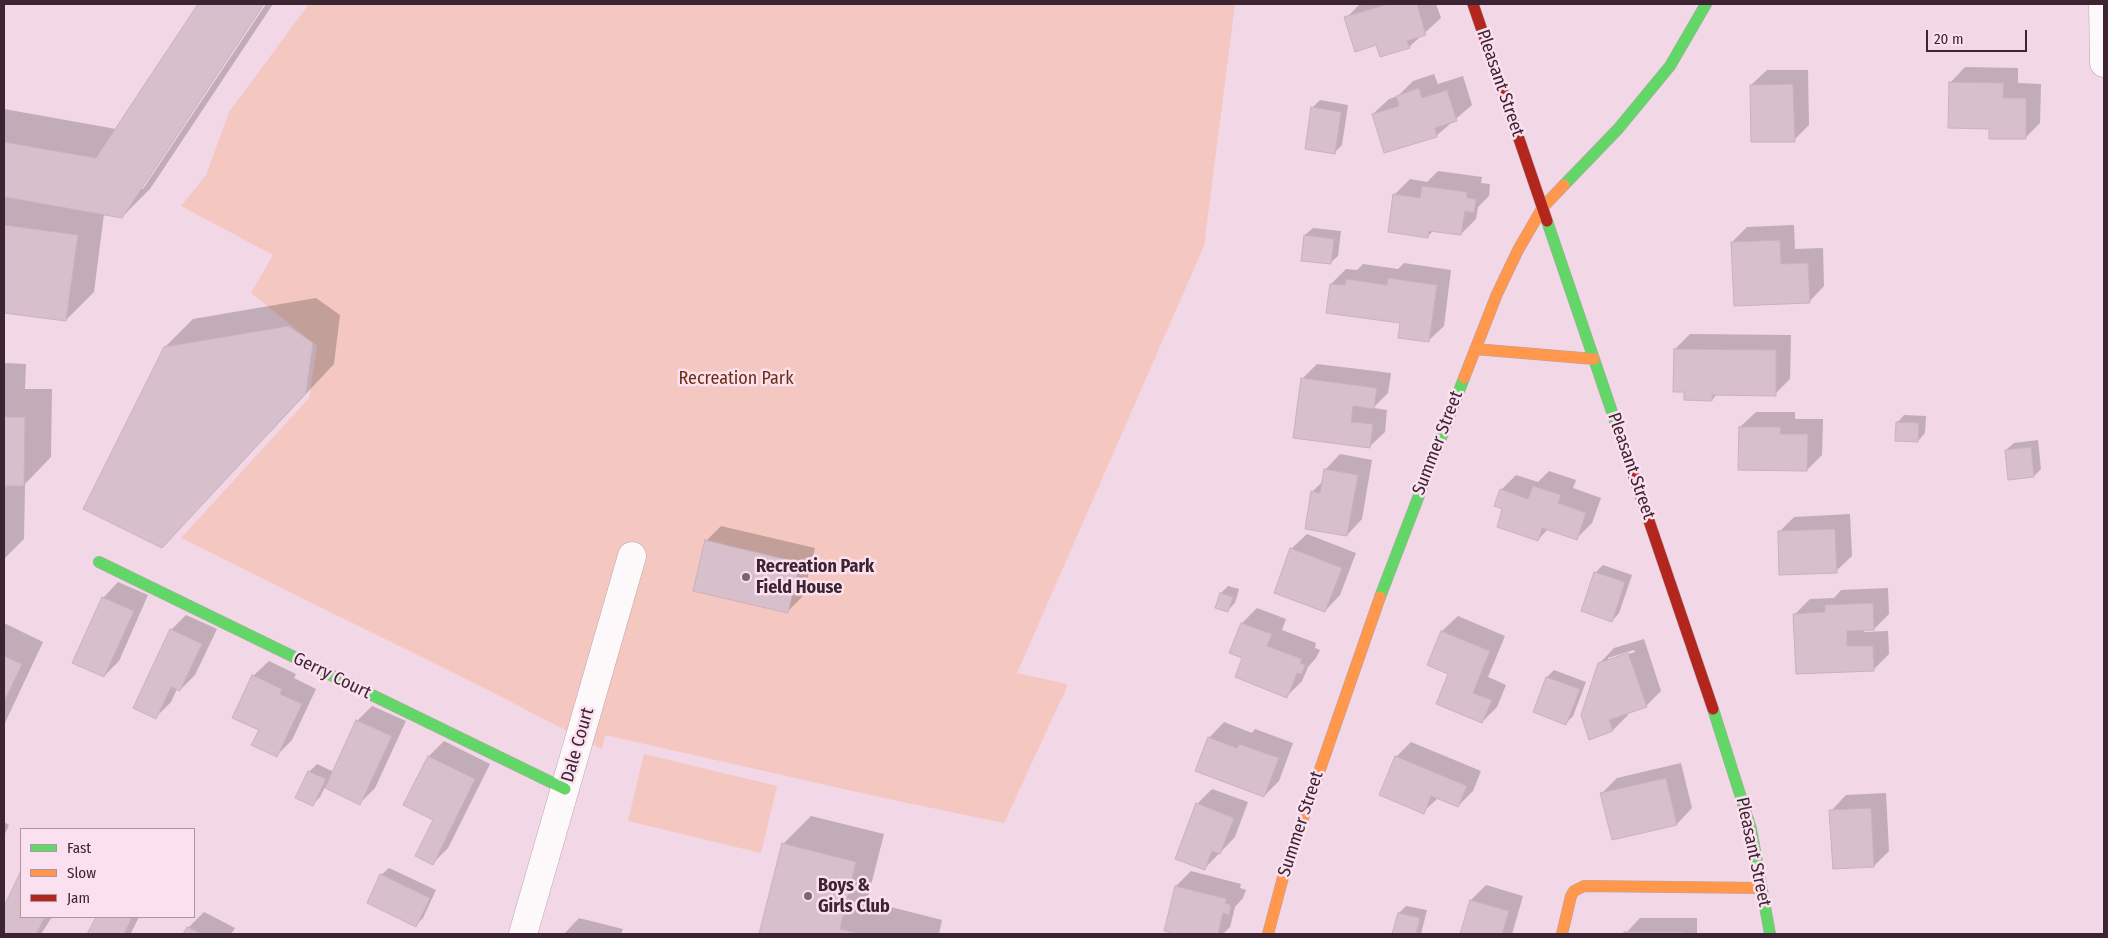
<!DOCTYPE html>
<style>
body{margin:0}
#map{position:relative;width:2108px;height:938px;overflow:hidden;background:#f2d7e6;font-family:"Fira Sans Condensed",sans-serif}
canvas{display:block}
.frame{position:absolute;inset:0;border:5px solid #3c2432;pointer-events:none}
.legend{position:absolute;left:20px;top:828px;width:175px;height:90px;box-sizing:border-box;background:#fbe1ef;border:1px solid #af95a3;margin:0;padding:6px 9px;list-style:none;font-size:15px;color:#3c2432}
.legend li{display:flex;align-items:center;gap:10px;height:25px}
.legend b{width:25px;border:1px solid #af95a3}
.scale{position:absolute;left:1926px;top:30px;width:101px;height:22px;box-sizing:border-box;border:2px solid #3c2432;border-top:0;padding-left:6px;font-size:15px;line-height:18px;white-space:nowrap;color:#3c2432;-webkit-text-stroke:4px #fbe1ef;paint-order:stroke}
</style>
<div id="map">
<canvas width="2108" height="938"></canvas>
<div class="frame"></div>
<ul class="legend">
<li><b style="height:6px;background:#63d668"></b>Fast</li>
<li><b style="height:6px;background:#ff974d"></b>Slow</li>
<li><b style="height:6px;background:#b3261e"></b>Jam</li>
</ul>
<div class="scale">20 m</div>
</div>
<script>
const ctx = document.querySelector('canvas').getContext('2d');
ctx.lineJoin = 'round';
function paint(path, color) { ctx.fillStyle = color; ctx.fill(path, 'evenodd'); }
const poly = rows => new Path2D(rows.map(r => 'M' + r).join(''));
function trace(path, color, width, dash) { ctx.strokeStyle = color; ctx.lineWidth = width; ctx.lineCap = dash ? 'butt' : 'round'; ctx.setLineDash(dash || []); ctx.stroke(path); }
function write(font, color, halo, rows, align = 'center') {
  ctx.font = font + ' "Fira Sans Condensed",sans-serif'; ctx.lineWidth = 5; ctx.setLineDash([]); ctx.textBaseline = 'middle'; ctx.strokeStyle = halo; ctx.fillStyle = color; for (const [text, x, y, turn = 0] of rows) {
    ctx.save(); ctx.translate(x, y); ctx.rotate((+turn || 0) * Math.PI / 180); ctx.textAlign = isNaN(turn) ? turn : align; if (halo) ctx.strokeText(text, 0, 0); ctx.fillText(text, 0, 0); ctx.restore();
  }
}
paint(poly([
 [309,4,1235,4,1204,246,1017,673,1067,684,1066,689,1004,823,884,798,605,735,602,749,486,689,181,538,309,398,317,346,251,293,273,255,181,206,206,175,229,112],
 [644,754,777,786,761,853,628,821]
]), '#f4c7c0');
paint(poly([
 [199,4,263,4,140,189,143,189,266,4,273,4,150,189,122,217,104,214,94,292,66,320,4,312,4,109,116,129],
 [1360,4,1436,4,1441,18,1409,47,1377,44,1346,18],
 [1965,67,2018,68,2018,83,2041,84,2040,123,2025,138,1950,83],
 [1767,70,1808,70,1809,125,1794,140,1751,85],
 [1434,74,1438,84,1463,76,1472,105,1436,136,1373,114,1389,99,1398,96,1413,81],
 [1320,100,1348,105,1342,145,1335,152,1312,108],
 [1438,171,1482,177,1481,183,1490,184,1489,196,1478,207,1476,219,1461,234,1434,230,1427,237,1394,195,1410,179,1427,182],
 [1794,225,1795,249,1823,248,1824,286,1809,302,1732,242,1747,227],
 [1313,228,1341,231,1338,256,1330,263,1305,235],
 [1404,263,1451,270,1444,326,1428,341,1401,322,1331,284,1346,269,1357,270,1363,264,1398,269],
 [316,298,340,315,334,364,162,547,165,347,193,319],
 [1690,334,1791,335,1790,379,1775,394,1718,393,1712,400,1685,391,1675,349],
 [4,363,26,364,25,389,52,389,51,457,25,484,24,539,4,559],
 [1317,364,1391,373,1388,393,1373,408,1387,410,1385,432,1369,447,1302,379],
 [1756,412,1795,412,1795,419,1823,419,1822,455,1807,470,1740,427],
 [1904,415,1926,416,1925,433,1918,441,1897,423],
 [2038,440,2041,469,2034,476,2006,450,2014,443],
 [1340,454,1372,460,1362,519,1347,535,1312,492,1323,481,1325,470],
 [1549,471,1576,480,1573,488,1601,498,1592,523,1577,538,1548,529,1538,540,1504,508,1501,490,1516,475,1538,482],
 [1850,514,1852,556,1836,571,1779,532,1794,517],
 [721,526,815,548,803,596,788,611,706,541],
 [1307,534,1356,553,1340,595,1325,611,1291,549],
 [1603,565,1632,575,1619,613,1612,621,1595,573],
 [118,582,148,595,119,661,104,676,74,662,103,598],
 [1228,586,1239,589,1235,603,1227,611,1221,593],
 [1888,588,1889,614,1874,629,1864,629,1864,632,1888,631,1889,654,1874,669,1795,614,1810,599,1834,598,1841,590],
 [1257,608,1286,619,1282,630,1316,643,1315,648,1320,650,1316,658,1308,667,1302,681,1287,696,1244,657,1231,652,1242,623],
 [186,615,217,629,195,675,180,690,177,689,171,702,156,717,171,630],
 [1458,616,1505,636,1488,677,1506,685,1497,707,1482,722,1450,673,1429,664,1442,631],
 [4,623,43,642,4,725],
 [1644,639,1661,691,1646,706,1627,712,1628,715,1613,730,1590,738,1599,664,1614,648],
 [1634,650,1635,652,1608,661,1608,658],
 [269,661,296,674,294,678,316,689,292,740,277,755,260,730,253,676],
 [1554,670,1586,682,1573,716,1566,723,1547,677],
 [372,706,406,721,375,788,360,803,325,787,320,797,312,805,297,797,309,772,317,764,334,772,357,721],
 [1224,722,1252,733,1255,729,1293,743,1279,781,1264,796,1209,738],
 [444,741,490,764,448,848,433,863,435,819,405,805,429,756],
 [1411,742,1481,771,1473,791,1458,806,1438,798,1423,812,1396,757],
 [1681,763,1692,808,1677,824,1602,793,1617,778],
 [1212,789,1248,802,1235,837,1205,868,1197,804],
 [1886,793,1889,851,1874,866,1831,811,1846,795],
 [811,816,884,834,867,901,942,920,939,934,760,934,783,844],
 [4,822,9,825,4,836],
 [389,868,436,890,423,918,416,925,381,875],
 [1191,871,1241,884,1240,888,1246,890,1243,898,1235,907,1230,927,1223,934,1181,934,1165,930,1176,886],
 [21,874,21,917,52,917,41,934,8,934,4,932,4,908],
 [1486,885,1523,896,1512,934,1461,934,1471,900],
 [1406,906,1427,910,1421,934,1394,934,1399,913],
 [204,912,235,928,231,934,185,934,188,928],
 [97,917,139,917,131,933,133,934,89,934],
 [579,918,623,929,621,934,564,934],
 [1640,918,1697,918,1697,934,1625,934]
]), '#0003');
const building = poly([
 [198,4,264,4,122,218,4,197,4,142,96,158,198,4],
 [1388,4,1417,4,1426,35,1407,41,1410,48,1380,57,1376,45,1355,52,1344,17,1388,4],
 [1949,82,2004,83,2003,98,2026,98,2026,139,1989,139,1989,129,1948,128,1949,82],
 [1793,84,1795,142,1751,142,1750,85,1793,84],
 [1419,88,1422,98,1447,90,1457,121,1435,128,1437,137,1384,153,1372,114,1399,106,1396,96,1419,88],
 [1311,107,1341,112,1335,154,1305,149,1311,107],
 [1422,186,1467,192,1467,198,1476,199,1474,213,1465,211,1461,235,1429,231,1428,238,1388,232,1393,194,1420,198,1422,186],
 [4,225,78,235,66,321,4,313,4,225],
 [1304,235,1334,239,1331,264,1301,261,1304,235],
 [1780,240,1781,264,1808,263,1810,303,1734,306,1731,242,1780,240],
 [1388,278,1437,285,1429,342,1398,338,1400,323,1326,313,1330,284,1345,285,1346,279,1387,285,1388,278],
 [288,326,313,343,306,393,162,548,83,509,164,347,288,326],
 [1674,349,1776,350,1776,396,1712,395,1712,401,1684,400,1684,392,1673,392,1674,349],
 [1301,378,1377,388,1374,409,1353,406,1351,422,1373,424,1370,448,1293,438,1301,378],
 [4,417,25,417,24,486,4,486,4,417],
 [1896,422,1919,423,1918,442,1895,441,1896,422],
 [1739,427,1781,427,1780,434,1808,434,1807,471,1738,470,1739,427],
 [2031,447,2034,477,2008,480,2005,450,2031,447],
 [1324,469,1358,475,1347,536,1305,529,1311,491,1320,493,1324,469],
 [1533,486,1561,495,1558,503,1586,513,1577,540,1542,528,1538,541,1497,527,1502,509,1494,506,1500,489,1528,499,1533,486],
 [1835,529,1837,573,1779,575,1778,531,1835,529],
 [705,540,800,563,788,613,693,591,705,540],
 [1290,548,1342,568,1325,612,1274,593,1290,548],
 [1594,572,1625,582,1612,622,1581,611,1594,572],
 [1220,593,1233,597,1228,612,1215,608,1220,593],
 [102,597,134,611,104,677,72,663,102,597],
 [1873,603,1874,630,1847,631,1847,646,1873,646,1874,671,1796,674,1793,614,1825,612,1825,605,1873,603],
 [1241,623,1272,634,1267,646,1302,659,1300,663,1305,665,1302,674,1297,673,1287,698,1235,677,1242,658,1229,653,1241,623],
 [170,629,202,644,180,691,171,687,156,719,133,708,170,629],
 [1441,631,1490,651,1473,693,1492,700,1482,723,1436,704,1448,674,1427,665,1441,631],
 [1628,653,1647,707,1609,720,1613,731,1589,740,1581,715,1598,663,1628,653],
 [4,656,22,664,4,702,4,656],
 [252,675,282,689,280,694,302,704,277,757,251,745,259,730,232,718,252,675],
 [1546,677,1580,689,1566,725,1533,712,1546,677],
 [356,720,392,736,360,805,325,788,356,720],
 [1208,737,1237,748,1239,744,1279,758,1264,797,1195,771,1208,737],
 [428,756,475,779,433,865,415,856,433,820,403,805,428,756],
 [1395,756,1467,786,1458,807,1431,796,1424,814,1379,795,1395,756],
 [308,771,326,779,313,806,295,798,308,771],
 [1666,778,1677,825,1612,840,1600,793,1666,778],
 [1196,803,1234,818,1220,854,1212,851,1205,870,1175,859,1196,803],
 [1871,808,1874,867,1833,869,1829,810,1871,808],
 [782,843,856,862,840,929,860,934,759,934,782,843],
 [21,871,21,917,45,917,36,934,5,934,4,933,4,906,21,871],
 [380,874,430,898,416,927,367,903,380,874],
 [1175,886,1227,899,1225,903,1231,905,1229,915,1223,913,1218,934,1176,934,1164,931,1175,886],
 [1470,900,1509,911,1502,934,1460,934,1470,900],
 [1398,913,1420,918,1416,934,1392,934,1398,913],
 [96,917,132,917,124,934,87,934,96,917],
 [187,927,202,934,183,934,187,927],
 [1624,932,1682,932,1682,934,1624,934,1624,932]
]);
paint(building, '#d7bfcc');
trace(building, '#c9b1be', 1);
const street = poly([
 [2103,4,2104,63],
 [523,934,632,556]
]);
const fast = poly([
 [1564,185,1618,129,1670,66,1706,4],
 [1547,221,1629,462],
 [99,562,565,789],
 [1380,597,1464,378],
 [1713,709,1751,829,1770,934]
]);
const slow = poly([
 [1475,349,1594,359],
 [1464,378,1497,294,1518,250,1543,207,1564,185],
 [1268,934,1285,870,1380,597],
 [1562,934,1571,896,1574,891,1584,886,1762,888]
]);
const jam = poly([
 [1473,4,1547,221],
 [1629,462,1713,709]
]);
trace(street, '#b8a2ae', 29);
trace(fast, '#b8a2ae', 12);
trace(slow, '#b8a2ae', 12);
trace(jam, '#b8a2ae', 12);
trace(street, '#fdf9fb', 28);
trace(fast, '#63d668', 11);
trace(slow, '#ff974d', 11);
trace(jam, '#b3261e', 11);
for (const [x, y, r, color] of [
 [746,577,5,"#7c6371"],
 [808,896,5,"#7c6371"]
]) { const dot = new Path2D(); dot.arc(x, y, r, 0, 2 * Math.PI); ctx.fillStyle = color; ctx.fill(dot); trace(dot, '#fbe1ef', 2); }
write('18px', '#3c2432', '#fbe1ef', [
 ["Pleasant Street",1500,83,71],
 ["Summer Street",1438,443,-69],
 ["Pleasant Street",1631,466,71],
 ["Gerry Court",332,676,26],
 ["Dale Court",578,745,-74],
 ["Summer Street",1301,824,-72],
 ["Pleasant Street",1753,852,78]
]);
write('18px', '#6c2f11', '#fbe1ef', [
 ["Recreation Park",736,379]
]);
write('bold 18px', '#3c2432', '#fbe1ef', [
 ["Recreation Park",756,567],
 ["Field House",756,588],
 ["Boys &",818,886],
 ["Girls Club",818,907]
], 'left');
</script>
